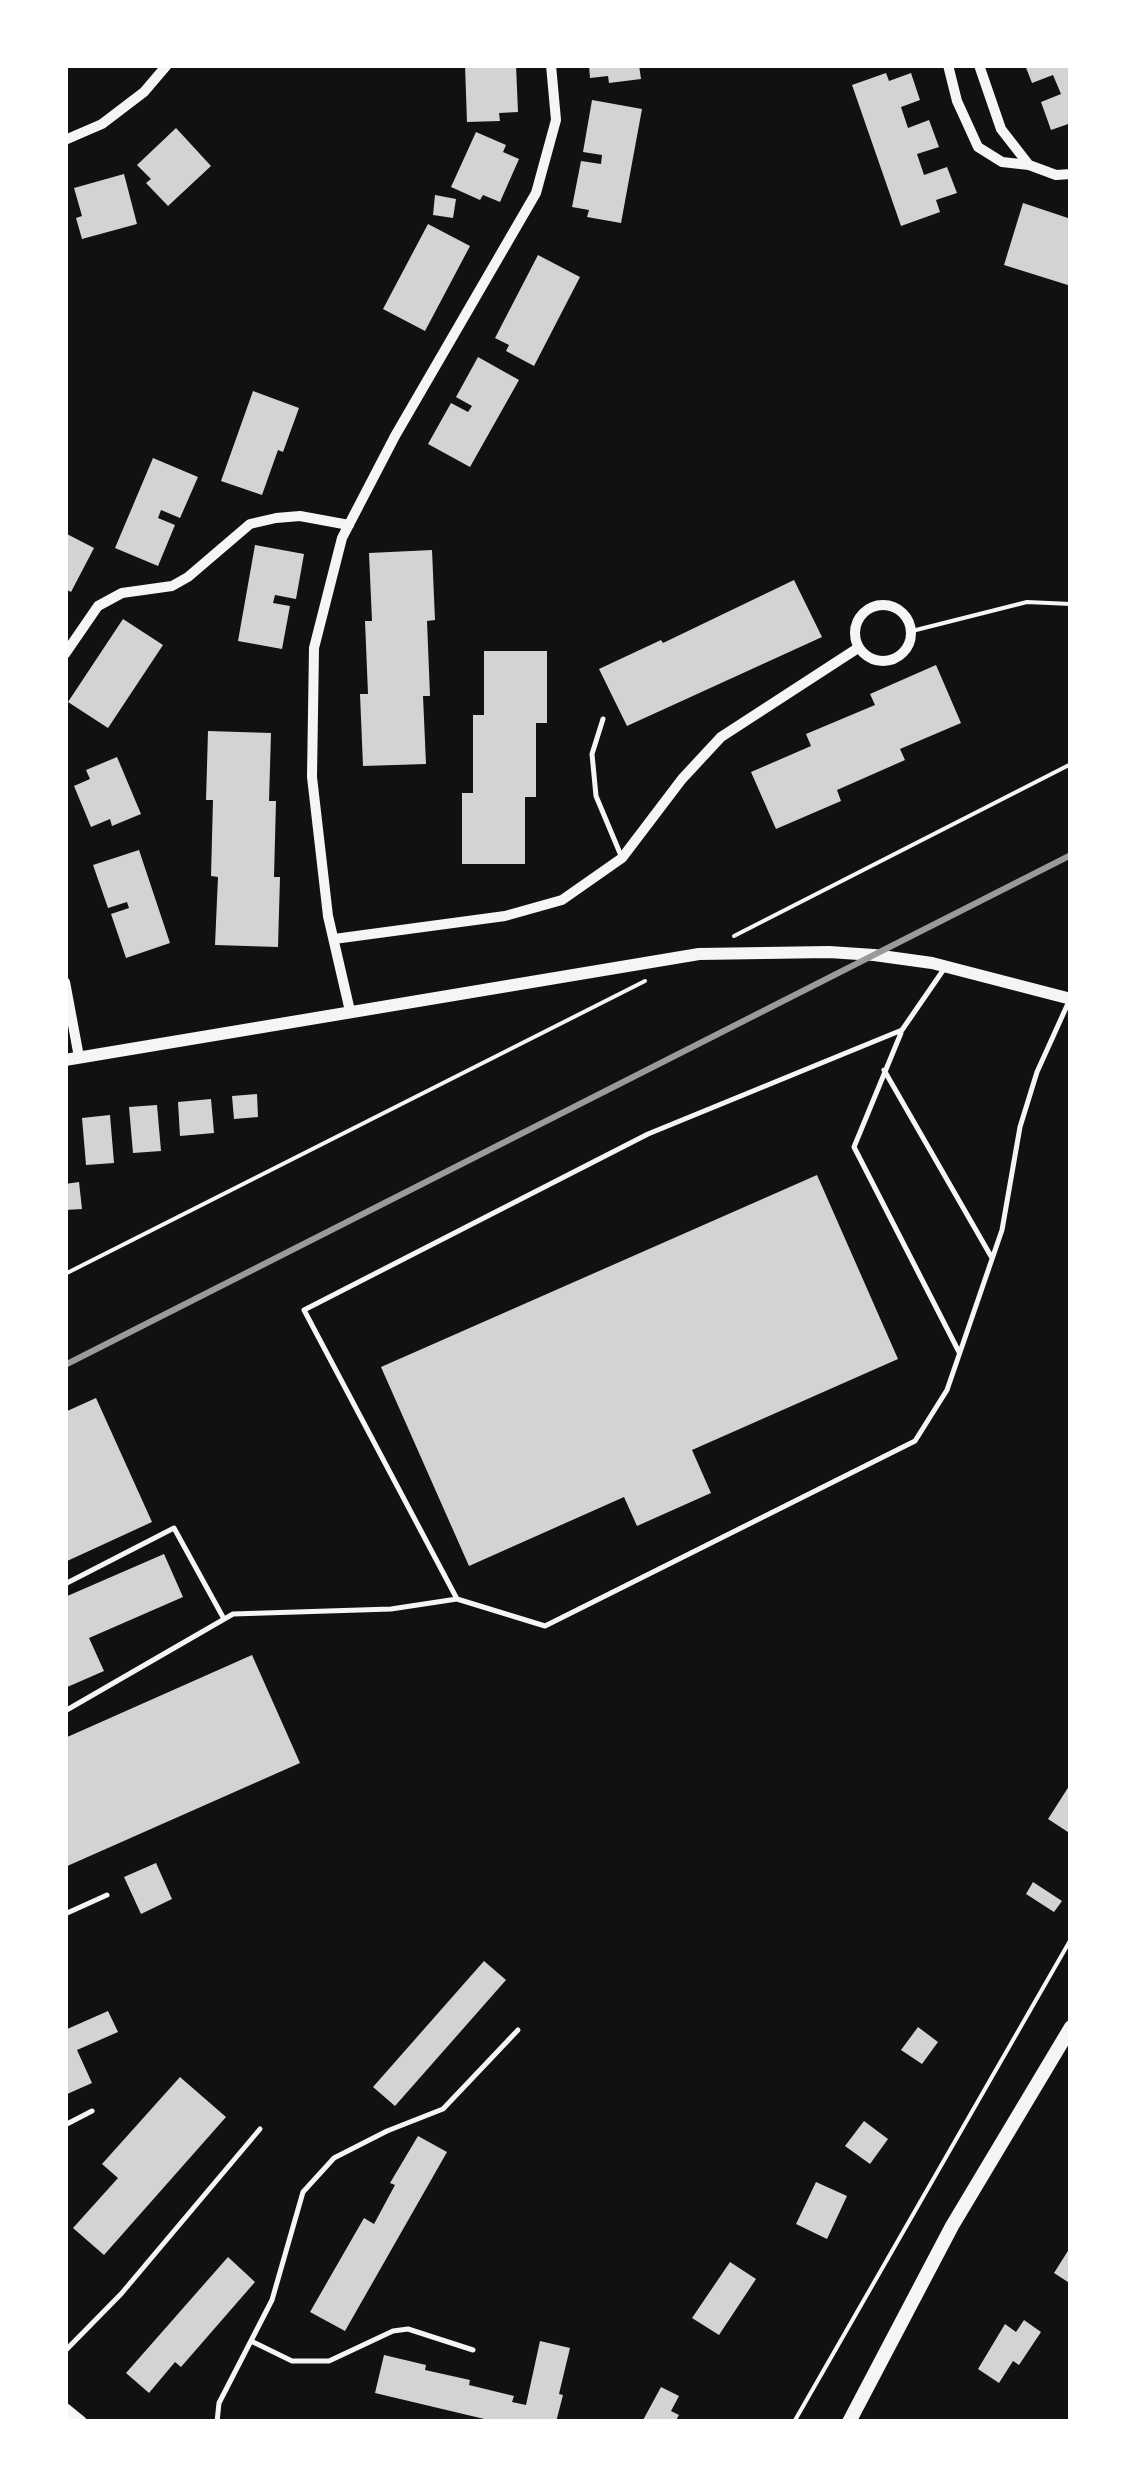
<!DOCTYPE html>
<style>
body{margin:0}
#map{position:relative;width:1136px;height:2487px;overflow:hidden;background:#111;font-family:"IBM Plex Sans",sans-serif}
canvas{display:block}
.frame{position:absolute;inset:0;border:68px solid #fff;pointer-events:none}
</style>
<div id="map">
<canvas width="1136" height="2487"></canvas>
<div class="frame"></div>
</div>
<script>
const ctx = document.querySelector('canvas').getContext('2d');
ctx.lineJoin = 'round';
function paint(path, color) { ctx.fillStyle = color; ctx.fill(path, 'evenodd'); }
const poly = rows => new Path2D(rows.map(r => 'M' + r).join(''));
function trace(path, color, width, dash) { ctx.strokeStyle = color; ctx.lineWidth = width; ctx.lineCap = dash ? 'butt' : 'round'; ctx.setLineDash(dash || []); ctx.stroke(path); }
paint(poly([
 [465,65,516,65,518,112,499,113,500,121,467,122],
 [589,65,639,65,641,79,609,83,608,76,590,78],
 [1025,65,1071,65,1071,123,1051,130,1041,102,1061,94,1053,75,1032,83],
 [886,73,889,81,911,73,920,100,901,107,908,128,929,120,939,147,917,154,924,175,947,167,957,193,936,200,940,212,901,226,852,85],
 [592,100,642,109,621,223,587,217,589,210,572,207,581,161,601,164,602,155,583,152],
 [176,128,211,166,168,206,146,183,151,179,137,165],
 [476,132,506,145,503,152,519,159,500,202,483,195,480,200,451,187],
 [124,174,137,224,82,239,76,218,82,216,74,188],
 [435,195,456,199,453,218,433,215],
 [1023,203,1071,219,1071,286,1004,265],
 [428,224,470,246,425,331,383,309],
 [538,255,580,277,534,366,506,351,509,345,495,338],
 [478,357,519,380,470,467,428,444,451,403,468,412,472,406,456,397],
 [253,391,299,408,283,452,278,450,262,495,221,481],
 [153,458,198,477,180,518,161,510,158,518,175,525,158,566,115,548],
 [65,533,94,548,71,592,65,589],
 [255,545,304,554,296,599,275,595,273,603,290,606,282,649,238,641],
 [432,550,435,620,427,621,430,696,423,696,426,764,363,766,360,694,368,694,365,621,372,621,369,553],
 [794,580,822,637,627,726,599,669,661,640,663,643],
 [123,619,163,645,108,728,68,702],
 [484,651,547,651,547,723,536,723,536,797,525,797,525,864,462,864,462,793,473,793,473,715,484,715],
 [936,665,961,723,900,749,905,760,837,790,841,801,776,829,751,772,811,746,806,734,875,705,870,694],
 [208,731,271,733,269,801,276,801,274,877,280,877,278,947,215,945,218,877,211,876,213,800,206,800],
 [117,757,141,814,112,826,110,819,91,827,74,786,90,779,86,770],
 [139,850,170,943,126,958,111,914,129,908,127,902,108,908,93,865],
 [257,1094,258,1117,234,1119,232,1096],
 [211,1099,214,1133,180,1136,178,1102],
 [157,1105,161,1151,133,1153,129,1107],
 [110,1115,114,1163,86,1165,82,1118],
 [817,1175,898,1359,692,1450,711,1493,637,1526,624,1497,469,1566,381,1367],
 [79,1182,82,1209,65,1210,65,1184],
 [96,1398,152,1522,65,1562,65,1412],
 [164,1554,183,1597,89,1638,104,1671,65,1688,65,1597],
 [252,1655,300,1763,65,1867,65,1738],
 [1071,1783,1071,1834,1048,1819],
 [156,1863,172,1899,141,1914,124,1877],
 [1033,1882,1062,1901,1054,1912,1026,1894],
 [484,1961,506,1980,395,2106,373,2087],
 [108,2011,118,2032,77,2050,92,2083,65,2095,65,2030],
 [918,2027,938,2042,922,2064,901,2050],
 [180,2077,226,2117,104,2255,73,2228,118,2178,102,2164],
 [864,2121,888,2139,870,2164,845,2146],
 [418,2136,447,2152,345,2331,310,2312,364,2218,374,2224,395,2185,390,2183],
 [816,2182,847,2196,827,2239,796,2224],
 [1071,2246,1071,2284,1054,2273],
 [228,2257,255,2282,181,2367,175,2362,149,2393,126,2373],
 [730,2262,756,2279,719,2335,692,2318],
 [1024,2320,1041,2332,1019,2365,1013,2361,999,2383,978,2369,1005,2324,1016,2332],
 [540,2341,570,2348,559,2394,563,2395,556,2422,497,2422,375,2393,384,2355,426,2365,425,2370,470,2380,469,2385,514,2396,512,2402,526,2405],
 [661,2387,679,2396,671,2411,679,2415,675,2422,642,2422]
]), '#d3d3d3');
trace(poly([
 [912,631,1027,602,1071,604],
 [734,936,1071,764],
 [65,1274,645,981],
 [794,2422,1071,1939]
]), '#f5f5f5', 4);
trace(poly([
 [603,719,592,754,596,796,622,858],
 [944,969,902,1030,648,1134,304,1310,457,1599,545,1626,915,1441,947,1390,1002,1230,1020,1127,1037,1072,1070,999],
 [901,1033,854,1147,959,1352],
 [884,1070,992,1258],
 [65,1584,174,1528,224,1619],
 [65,1711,233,1614,391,1609,457,1599],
 [65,1914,107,1895],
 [65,2125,92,2111],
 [251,2341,292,2361,329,2361,393,2331,408,2329,473,2350],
 [65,2351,121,2294,260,2129],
 [217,2422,219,2403,272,2300,303,2192,334,2158,387,2131,443,2109,518,2030]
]), '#f5f5f5', 5);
trace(poly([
 [948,65,957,101,978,147,1002,162,1029,165,1056,175,1071,174],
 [979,65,1001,129,1029,165],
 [65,140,102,124,144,92,167,65],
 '855 633a28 28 0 1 1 56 0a28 28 0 1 1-56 0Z',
 [65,654,98,606,122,593,172,586,188,577,250,524,276,518,300,516,349,525],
 [334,939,505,916,562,900,622,858,682,779,721,737,858,648],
 [65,982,79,1057],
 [350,1011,328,916,312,777,314,648,342,538,395,436,536,193,556,120,551,65]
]), '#f5f5f5', 10);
trace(poly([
 [65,1060,699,954,829,952,874,955,932,963,1071,999],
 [65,2409,81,2422]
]), '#f5f5f5', 12);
trace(poly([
 [849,2422,952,2226,1071,2027]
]), '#f5f5f5', 14);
trace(poly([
 [65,1365,1071,855]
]), '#9a9a9a', 6);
</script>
